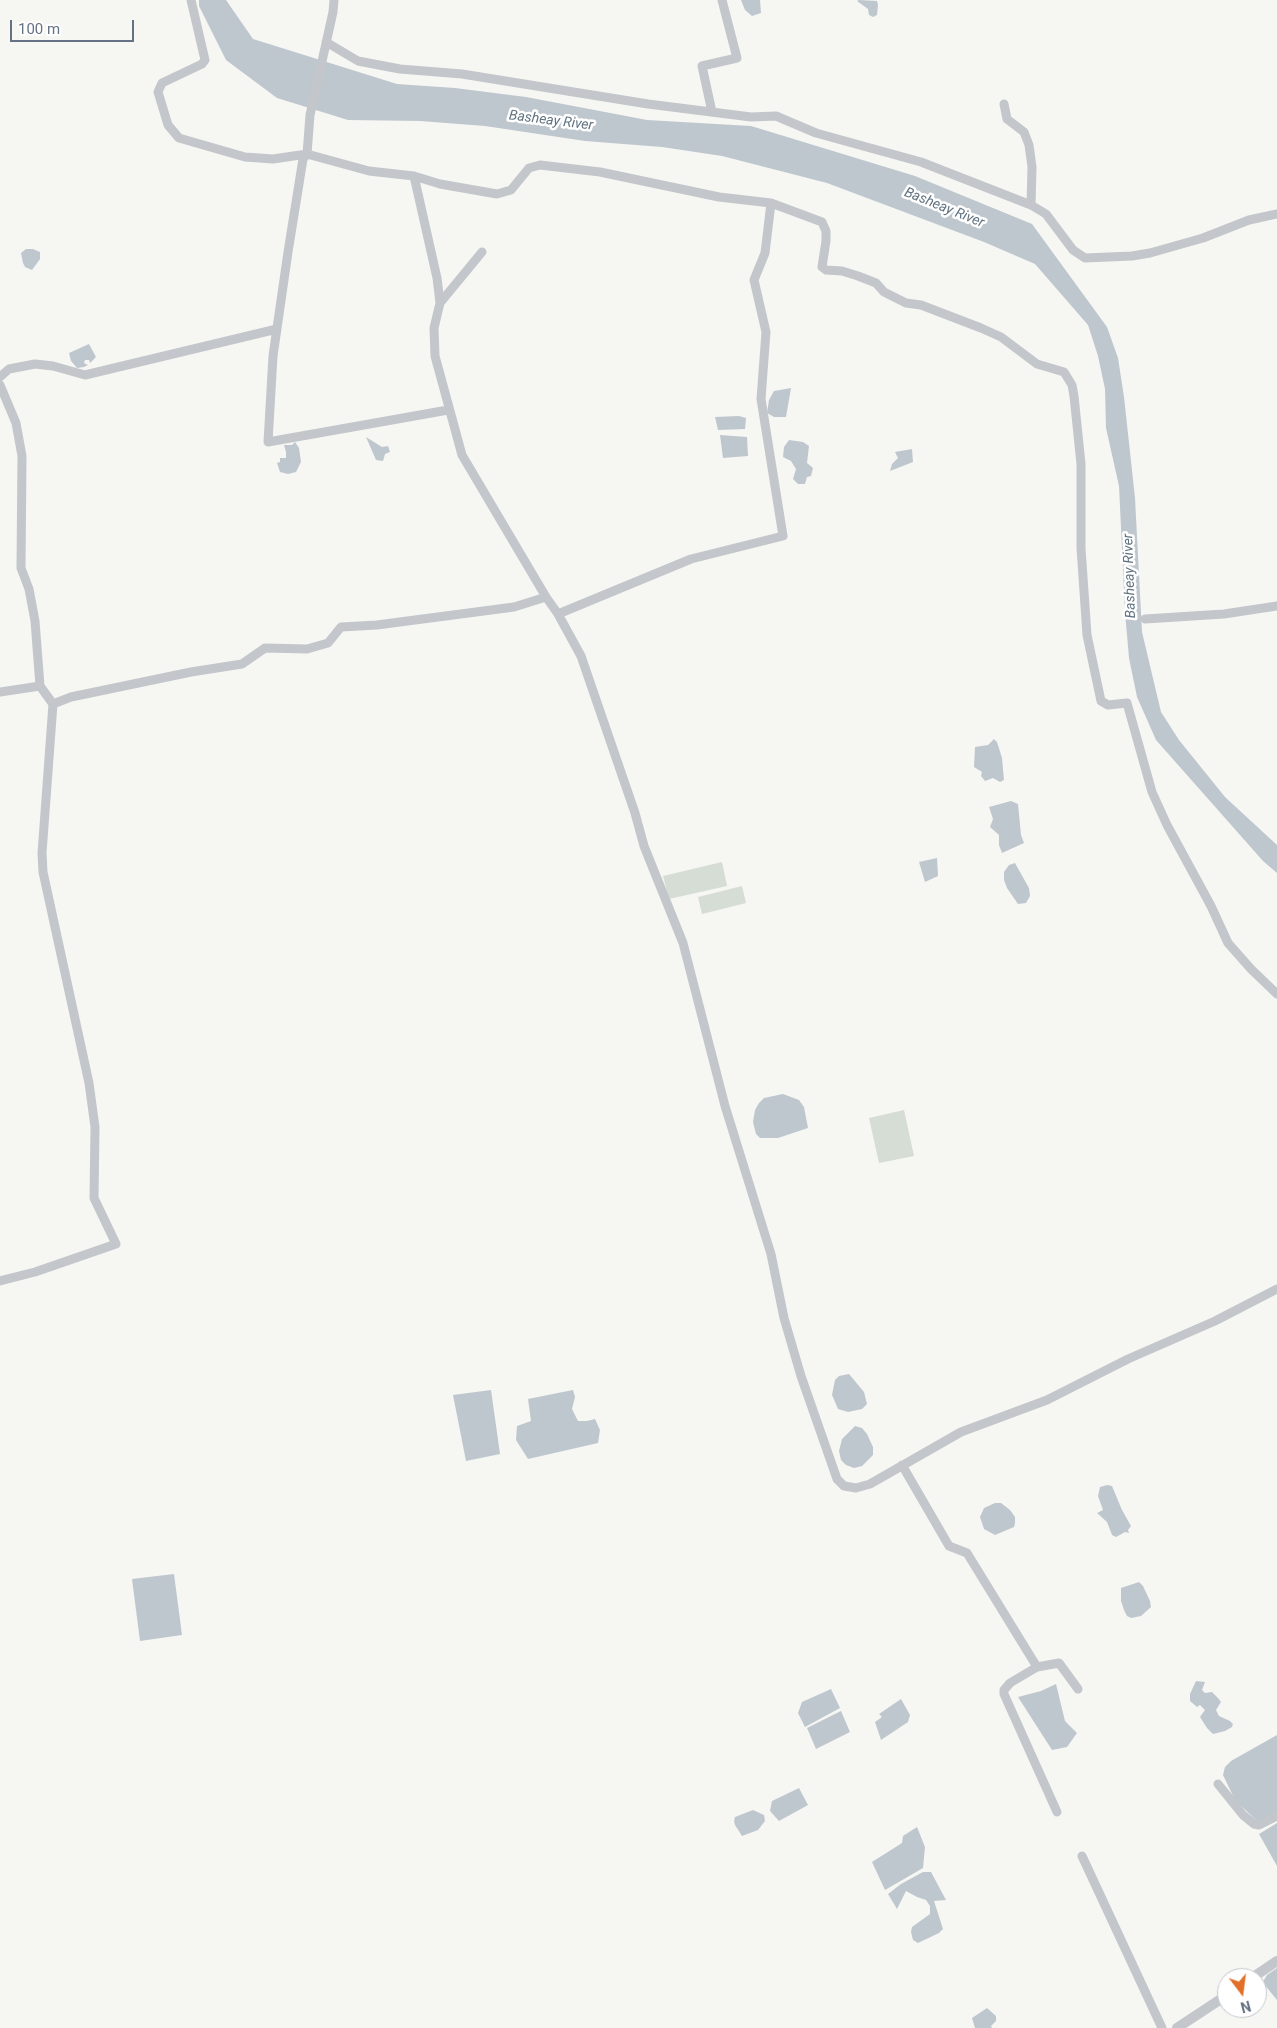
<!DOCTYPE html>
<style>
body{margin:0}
#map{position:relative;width:1277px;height:2028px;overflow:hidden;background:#f6f6f3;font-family:Roboto,sans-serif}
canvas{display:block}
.north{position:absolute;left:1217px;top:1968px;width:50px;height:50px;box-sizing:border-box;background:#fff;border:1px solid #c1c7ce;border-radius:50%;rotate:165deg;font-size:14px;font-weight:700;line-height:20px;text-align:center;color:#657284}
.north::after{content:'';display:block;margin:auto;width:18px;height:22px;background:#e26f27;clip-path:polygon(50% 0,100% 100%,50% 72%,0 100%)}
.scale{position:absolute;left:10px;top:20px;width:124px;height:22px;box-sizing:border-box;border:2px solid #657284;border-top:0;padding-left:6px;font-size:15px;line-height:18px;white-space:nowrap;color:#657284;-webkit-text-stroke:4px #fff;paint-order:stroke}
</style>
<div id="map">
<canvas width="1277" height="2028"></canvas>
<div class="north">N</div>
<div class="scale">100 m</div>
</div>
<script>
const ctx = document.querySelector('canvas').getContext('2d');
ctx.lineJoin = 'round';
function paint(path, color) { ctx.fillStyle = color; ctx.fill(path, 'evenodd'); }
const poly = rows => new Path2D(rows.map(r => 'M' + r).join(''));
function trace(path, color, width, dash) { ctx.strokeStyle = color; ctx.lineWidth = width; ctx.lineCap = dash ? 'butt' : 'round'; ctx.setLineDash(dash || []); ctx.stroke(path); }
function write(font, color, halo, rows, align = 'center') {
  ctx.font = font + ' Roboto,sans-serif'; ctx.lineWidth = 5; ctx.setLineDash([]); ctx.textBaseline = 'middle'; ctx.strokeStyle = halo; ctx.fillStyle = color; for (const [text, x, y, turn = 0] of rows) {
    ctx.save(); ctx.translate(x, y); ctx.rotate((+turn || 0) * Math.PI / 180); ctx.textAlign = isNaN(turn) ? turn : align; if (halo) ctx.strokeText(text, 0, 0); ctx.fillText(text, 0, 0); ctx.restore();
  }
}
paint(poly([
 [722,862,727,886,669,899,663,876],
 [742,886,746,903,702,914,698,897],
 [904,1110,914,1156,879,1163,869,1118]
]), '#d6ddd4');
paint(poly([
 [199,0,226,0,253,39,397,84,455,88,526,97,647,120,751,126,915,176,1032,224,1107,327,1118,358,1124,397,1135,498,1142,632,1161,712,1179,740,1225,797,1277,845,1277,873,1263,861,1156,740,1137,697,1129,658,1125,612,1119,486,1106,428,1105,389,1098,356,1088,325,1035,264,984,242,827,183,722,156,662,147,585,141,485,126,420,121,348,120,277,98,226,60,199,6],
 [741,0,760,0,761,13,752,16,745,10],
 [859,0,877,1,878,5,877,15,873,17,869,15,868,9,857,1],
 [26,249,33,249,40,252,40,259,32,270,25,267,23,263,21,253],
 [89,344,96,357,90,363,89,360,85,360,84,363,88,365,84,367,77,368,71,361,69,353],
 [791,388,786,417,774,417,767,413,769,400,774,391],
 [739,416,746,418,745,429,718,430,715,417],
 [720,435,747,437,748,456,723,458],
 [366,437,382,447,388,446,390,452,385,454,383,461,376,460],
 [789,440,803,442,809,446,807,463,813,468,811,476,807,477,805,484,798,484,793,479,796,469,791,461,783,457,784,447],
 [295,442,299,448,301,462,296,472,288,474,280,472,277,463,280,462,280,458,286,458,286,452,284,445,292,445],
 [912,449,913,462,890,471,892,464,898,458,895,452],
 [994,739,997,742,1002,758,1004,780,1000,782,993,778,985,781,981,776,982,772,974,767,975,747,988,745],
 [1011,801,1018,804,1021,835,1024,843,1002,853,999,845,999,835,990,827,993,819,989,807],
 [937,858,938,876,925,882,919,862],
 [1015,863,1029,888,1030,896,1026,903,1018,904,1007,888,1004,880,1004,872,1009,865],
 [783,1094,799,1100,804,1107,808,1128,778,1138,760,1138,756,1134,753,1122,755,1110,759,1103,764,1098],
 [849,1374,864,1392,867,1404,862,1409,848,1412,838,1409,832,1395,835,1380,839,1376],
 [491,1390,500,1454,466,1461,453,1395],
 [573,1390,575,1397,572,1409,578,1421,587,1421,595,1419,600,1430,598,1443,528,1459,516,1440,517,1426,531,1421,528,1399],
 [855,1426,862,1428,867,1434,873,1447,873,1455,862,1466,854,1468,846,1465,841,1460,839,1451,842,1439],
 [1107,1485,1112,1486,1122,1510,1131,1526,1128,1530,1129,1533,1125,1532,1116,1537,1112,1535,1107,1522,1097,1513,1103,1510,1098,1496,1100,1487],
 [995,1503,1001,1503,1010,1510,1015,1517,1015,1523,1014,1527,995,1535,984,1529,980,1517,984,1508],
 [174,1574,182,1635,140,1641,132,1579],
 [1139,1582,1143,1586,1150,1601,1151,1607,1141,1616,1131,1618,1127,1616,1124,1610,1121,1601,1121,1588],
 [1196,1681,1205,1682,1202,1690,1205,1693,1212,1692,1218,1698,1221,1702,1216,1710,1219,1716,1230,1721,1233,1724,1232,1727,1225,1731,1213,1734,1207,1728,1200,1717,1205,1710,1200,1705,1197,1707,1190,1701,1190,1694],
 [1056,1684,1065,1721,1077,1733,1067,1747,1052,1750,1018,1697,1041,1691],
 [831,1689,840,1708,805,1727,798,1713,802,1702],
 [901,1699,910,1715,908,1722,881,1740,875,1722,882,1717,879,1714],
 [841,1711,850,1732,816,1749,807,1728],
 [1277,1735,1277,1814,1266,1821,1257,1821,1235,1800,1223,1775,1225,1767,1231,1761],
 [799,1788,808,1805,779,1821,770,1811,772,1801],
 [753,1810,764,1815,765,1821,758,1830,742,1836,735,1825,734,1821,735,1817],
 [1277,1823,1277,1866,1259,1834],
 [917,1827,925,1847,923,1868,885,1890,872,1862,902,1843,903,1836],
 [923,1872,931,1872,946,1900,934,1901,943,1929,939,1933,918,1943,913,1940,911,1932,912,1927,930,1914,930,1906,926,1900,917,1897,906,1891,897,1909,888,1894,901,1884],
 [1277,1968,1277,2000,1264,1984,1264,1980,1267,1975],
 [987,2008,996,2016,996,2021,991,2026,992,2028,975,2028,972,2018]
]), '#bfc7ce');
trace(poly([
 [191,0,205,60,202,64,162,83,158,92,168,125,179,138,245,157,273,159,307,154,369,171,414,176,440,184,497,194,511,190,529,168,540,165,600,172,719,197,771,203,822,222,826,231,826,241,822,267,826,270,842,271,858,276,876,283,884,292,906,303,921,305,981,328,1001,337,1037,364,1064,372,1072,385,1074,396,1081,464,1081,548,1087,635,1101,701,1108,705,1127,703,1152,792,1167,825,1211,906,1228,943,1251,969,1277,994],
 [334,0,333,12,310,115,307,154,303,159,288,252,273,356,268,442,448,410],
 [326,42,358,61,400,69,462,74,648,104,751,117,776,116,816,133,921,162,1031,205,1046,214,1073,250,1085,258,1132,256,1150,253,1203,238,1249,220,1277,214],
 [1004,104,1007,119,1024,132,1029,145,1032,167,1031,205],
 [712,112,702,66,737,58,722,0],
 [414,176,437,278,440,303,434,328,435,356,462,455,546,597],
 [440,303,482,252],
 [0,377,9,369,35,364,53,366,85,375,277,329],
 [0,385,16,423,22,456,21,568,29,589,35,621,40,686],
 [558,614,581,656,635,813,644,846,683,943,725,1106,771,1254,784,1318,801,1376,837,1479,844,1486,856,1488,870,1484,961,1432,1047,1400,1128,1359,1215,1321,1277,1289],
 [1145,619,1224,614,1277,606],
 [0,692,40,686,53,704,71,697,191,672,242,664,265,648,307,649,328,643,341,627,377,625,514,607,546,597,558,614,691,559,783,536,761,399,766,332,754,280,765,253,771,203],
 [0,1281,35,1272,116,1244,94,1198,95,1127,89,1083,43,872,42,853,53,704],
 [902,1465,949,1546,967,1553,1037,1667,1059,1663,1078,1689],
 [1037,1667,1010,1683,1004,1690,1004,1694,1057,1812],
 [1218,1784,1243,1815,1254,1824,1259,1825,1277,1816],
 [1082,1856,1162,2028]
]), '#c3c6ca', 9);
trace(poly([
 [1252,1978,1277,1961],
 [1177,2028,1227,1995]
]), '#c3c6ca', 10);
write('italic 14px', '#617380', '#fff', [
 ["Basheay River",551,121,7],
 ["Basheay River",944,208,22],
 ["Basheay River",1130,576,-92]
]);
</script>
